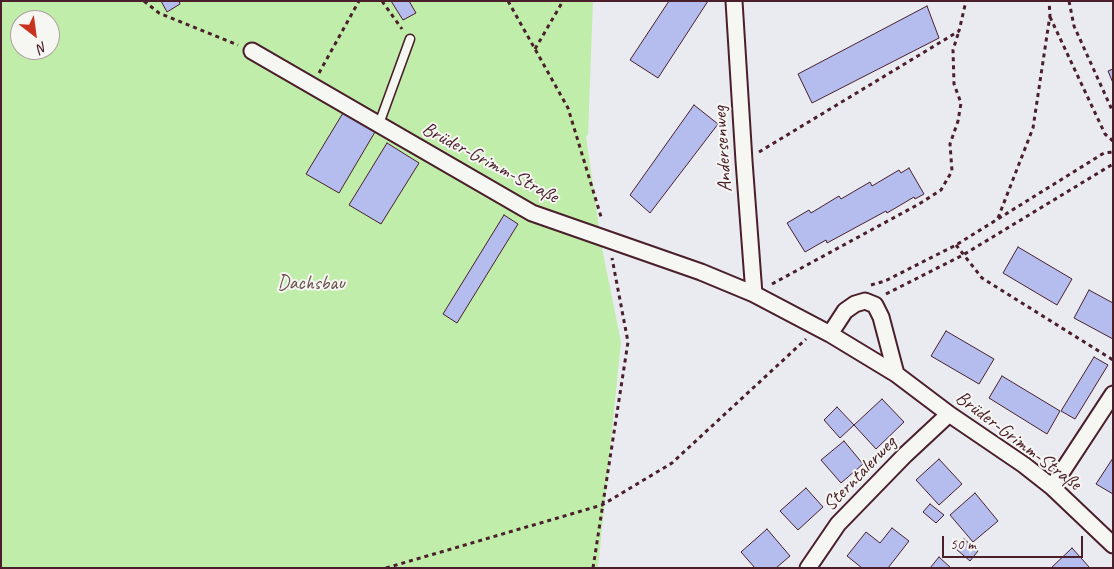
<!DOCTYPE html>
<meta charset="utf-8">
<style>
body{margin:0}
#map{position:relative;width:1114px;height:569px;overflow:hidden;background:#e9ebf1;font-family:Caveat,sans-serif}
canvas{display:block}
.frame{position:absolute;inset:0;border:2px solid #4a1f2b;pointer-events:none}
.north{position:absolute;left:10px;top:10px;width:50px;height:50px;box-sizing:border-box;background:#f6f6f2;border:1px solid #b1a0a2;border-radius:50%;rotate:150deg;font-size:14px;font-weight:700;line-height:20px;text-align:center;color:#4a1f2b}
.north::after{content:'';display:block;margin:auto;width:18px;height:22px;background:#c8321e;clip-path:polygon(50% 0,100% 100%,50% 72%,0 100%)}
.scale{position:absolute;left:942px;top:536px;width:141px;height:22px;box-sizing:border-box;border:2px solid #4a1f2b;border-top:0;padding-left:6px;font-size:15px;line-height:18px;white-space:nowrap;color:#4a1f2b;-webkit-text-stroke:4px #f6f6f2;paint-order:stroke}
</style>
<div id="map">
<canvas width="1114" height="569"></canvas>
<div class="frame"></div>
<div class="north">N</div>
<div class="scale">50 m</div>
</div>
<script>
const ctx = document.querySelector('canvas').getContext('2d');
ctx.lineJoin = 'round';
function paint(path, color) { ctx.fillStyle = color; ctx.fill(path, 'evenodd'); }
const poly = rows => new Path2D(rows.map(r => 'M' + r).join(''));
function trace(path, color, width, dash) { ctx.strokeStyle = color; ctx.lineWidth = width; ctx.lineCap = dash ? 'butt' : 'round'; ctx.setLineDash(dash || []); ctx.stroke(path); }
function write(font, color, halo, rows, align = 'center') {
  ctx.font = font + ' Caveat,sans-serif'; ctx.lineWidth = 4; ctx.setLineDash([]); ctx.textBaseline = 'middle'; ctx.strokeStyle = halo; ctx.fillStyle = color; for (const [text, x, y, turn = 0] of rows) {
    ctx.save(); ctx.translate(x, y); ctx.rotate((+turn || 0) * Math.PI / 180); ctx.textAlign = isNaN(turn) ? turn : align; if (halo) ctx.strokeText(text, 0, 0); ctx.fillText(text, 0, 0); ctx.restore();
  }
}
paint(poly([
 [1,1,593,1,588,135,586,136,602,248,621,342,598,568,1,568],
 [20,20,50,20,50,50,20,50]
]), '#c0edaa');
const building = poly([
 [161,1,179,1,180,4,167,12,161,1],
 [391,1,409,1,416,13,403,20,391,1],
 [669,1,708,1,658,78,630,60,669,1],
 [927,6,939,38,812,103,798,74,927,6],
 [1113,69,1113,83,1108,71,1113,69],
 [694,105,718,124,650,213,630,195,694,105],
 [343,113,375,132,339,193,306,174,343,113],
 [387,143,419,163,381,224,349,205,387,143],
 [909,168,924,194,915,199,914,197,887,213,886,211,827,243,826,240,805,252,787,223,809,210,811,213,839,196,841,199,870,182,872,186,899,170,901,173,909,168],
 [504,215,518,224,457,323,443,314,504,215],
 [1018,247,1072,279,1057,305,1003,273,1018,247],
 [1089,290,1113,303,1113,339,1074,318,1089,290],
 [946,331,994,359,979,384,931,356,946,331],
 [1094,357,1108,365,1075,419,1061,411,1094,357],
 [1002,376,1060,411,1047,434,989,398,1002,376],
 [882,399,904,422,876,449,854,425,882,399],
 [837,407,854,425,840,438,824,420,837,407],
 [844,441,863,464,841,483,821,460,844,441],
 [1113,458,1113,494,1096,484,1113,458],
 [939,459,962,484,939,505,916,480,939,459],
 [806,488,823,507,798,530,780,511,806,488],
 [975,493,998,521,973,542,950,515,975,493],
 [930,504,944,515,936,523,923,512,930,504],
 [892,528,909,541,888,568,862,568,847,556,866,532,880,543,892,528],
 [767,529,790,556,776,568,755,568,741,552,767,529],
 [964,539,978,551,970,561,956,549,964,539],
 [1072,548,1090,568,1051,568,1072,548],
 [939,557,951,568,930,568,939,557]
]);
paint(building, '#b5bdee');
trace(building, '#4a1f2b', 1);
const service = poly([
 [379,124,410,39]
]);
const minor = poly([
 [734,1,744,161,754,294],
 [252,51,532,213,701,272,754,294,830,334,896,374,949,414,1024,465,1052,487,1113,545],
 [830,334,845,311,855,304,865,301,875,305,881,317,896,374],
 [1052,487,1113,394],
 [808,568,838,524,905,455,949,414]
]);
trace(service, '#4a1f2b', 11);
trace(minor, '#4a1f2b', 19);
trace(poly([
 [144,1,159,13,238,45],
 [382,1,402,29],
 [508,1,568,108,602,220],
 [1069,1,1074,26,1113,112],
 [1050,17,1105,134,1113,141],
 [535,49,563,1],
 [319,73,359,1],
 [759,152,959,31,966,1],
 [998,218,1033,128,1050,15,1049,1],
 [956,245,982,278,1113,360],
 [772,284,919,204,941,190,952,171,950,144,958,121,961,103,954,84,953,50,959,31],
 [871,285,885,281,956,245,1104,153,1113,152],
 [886,294,963,255,1113,164],
 [386,568,602,505,672,463,806,339],
 [593,568,628,342,612,258]
]), '#4a1f2b', 3, [4, 4]);
trace(service, '#f6f6f2', 8);
trace(minor, '#f6f6f2', 15);
write('20px', '#4a1f2b', '#f6f6f2', [
 ["Andersenweg",723,149,-94],
 ["Brüder-Grimm-Straße",490,163,28],
 ["Brüder-Grimm-Straße",1018,441,37],
 ["Sterntalerweg",860,474,-46]
]);
write('20px', '#68524b', '#f6f6f2', [
 ["Dachsbau",311,284]
]);
</script>
